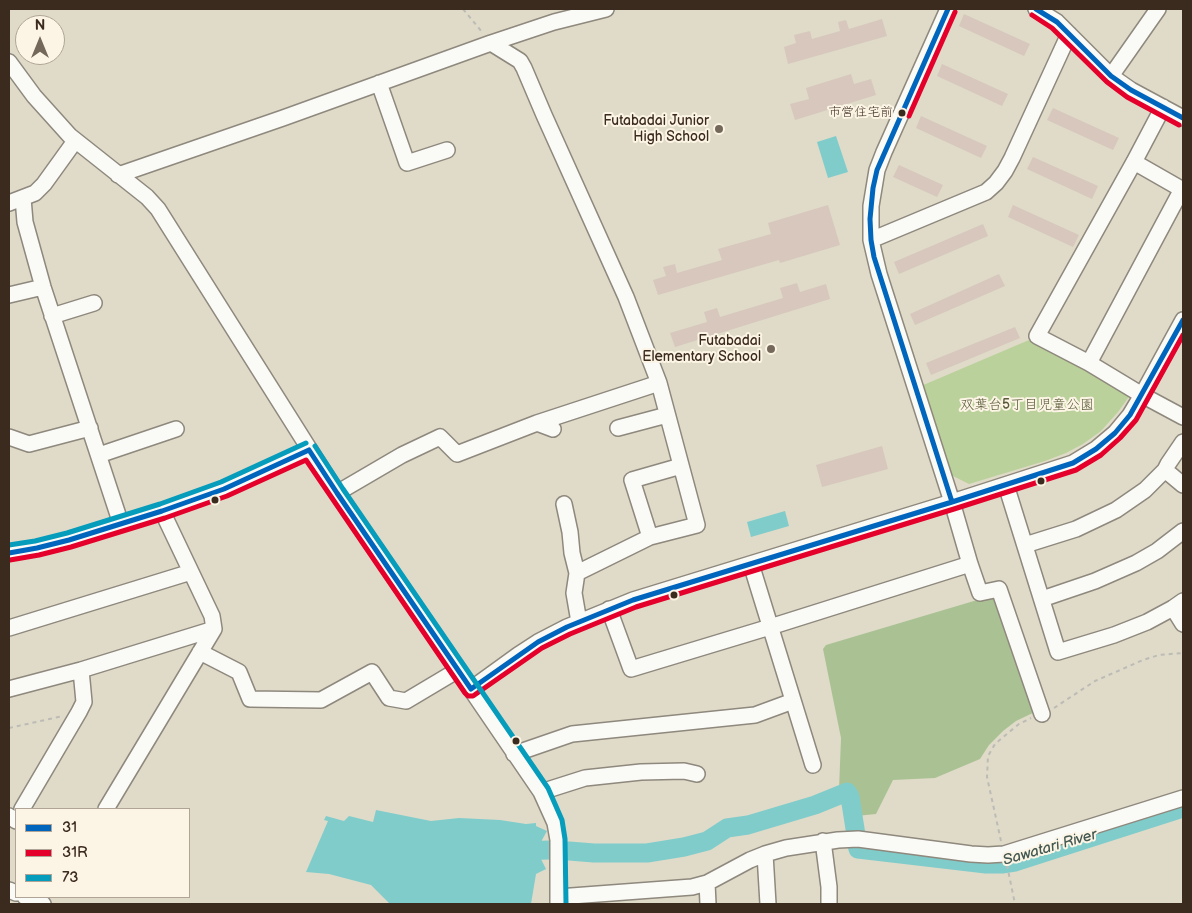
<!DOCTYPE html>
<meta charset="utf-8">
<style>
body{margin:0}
#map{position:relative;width:1192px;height:913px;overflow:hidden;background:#dfdbc8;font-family:"Balsamiq Sans",sans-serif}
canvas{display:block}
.frame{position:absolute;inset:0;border:10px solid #3b2a1e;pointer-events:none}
.legend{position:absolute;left:15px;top:808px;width:175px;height:90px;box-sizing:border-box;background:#fcf5e5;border:1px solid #afa495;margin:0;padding:6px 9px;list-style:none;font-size:15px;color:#3b2a1e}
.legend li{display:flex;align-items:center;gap:10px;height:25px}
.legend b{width:25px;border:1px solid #afa495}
.north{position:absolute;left:15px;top:15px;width:50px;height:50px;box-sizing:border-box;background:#fcf5e5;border:1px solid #afa495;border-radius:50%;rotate:0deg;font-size:14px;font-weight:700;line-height:20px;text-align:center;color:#3b2a1e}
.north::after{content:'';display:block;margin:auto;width:18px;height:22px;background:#74685a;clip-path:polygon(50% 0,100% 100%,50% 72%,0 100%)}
</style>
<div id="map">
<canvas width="1192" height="913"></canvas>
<div class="frame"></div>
<ul class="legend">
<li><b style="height:6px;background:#0065bd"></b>31</li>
<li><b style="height:6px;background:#e4002b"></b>31R</li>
<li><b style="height:6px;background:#069cbc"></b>73</li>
</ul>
<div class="north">N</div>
</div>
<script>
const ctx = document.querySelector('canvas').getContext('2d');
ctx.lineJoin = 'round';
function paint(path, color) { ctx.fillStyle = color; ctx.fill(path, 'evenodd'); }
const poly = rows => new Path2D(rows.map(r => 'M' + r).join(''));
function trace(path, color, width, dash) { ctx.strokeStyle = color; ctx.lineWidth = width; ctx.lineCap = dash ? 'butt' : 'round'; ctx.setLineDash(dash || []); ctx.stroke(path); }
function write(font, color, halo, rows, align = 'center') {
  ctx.font = font + ' "Balsamiq Sans","Klee One",sans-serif'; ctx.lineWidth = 4; ctx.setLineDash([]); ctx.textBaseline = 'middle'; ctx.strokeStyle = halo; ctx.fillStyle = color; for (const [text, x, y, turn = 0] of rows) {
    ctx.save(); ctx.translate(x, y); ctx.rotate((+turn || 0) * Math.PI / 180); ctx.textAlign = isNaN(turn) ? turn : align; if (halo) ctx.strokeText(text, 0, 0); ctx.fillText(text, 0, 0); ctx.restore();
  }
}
paint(poly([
 [1029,340,1131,394,1118,412,1101,431,1083,444,1066,453,1045,461,969,484,949,474,921,386]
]), '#bbd19b');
paint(poly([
 [994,595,1037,711,1016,721,1003,731,989,745,980,759,935,778,893,780,876,814,856,816,853,787,839,790,841,738,823,649,826,645]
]), '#aac293');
paint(poly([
 [836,136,848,172,828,178,817,142],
 [785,511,789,526,751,537,747,522],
 [376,810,431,821,459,818,500,820,526,824,536,823,536,826,547,831,542,840,540,854,541,859,546,869,536,874,531,904,390,904,371,885,329,874,306,872,328,821,324,820,326,816,344,821,349,816,373,822]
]), '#80cccb');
trace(poly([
 [857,845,858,849,986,864,1002,864,1015,862,1183,808],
 [517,851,549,850],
 [569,851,594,853,647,853,684,847,707,841,727,828,748,825,815,805,847,792,850,797,856,835]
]), '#80cccb', 19);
paint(poly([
 [964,14,1030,44,1024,56,959,26],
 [882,19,887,36,788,64,784,47,796,43,794,35,810,31,812,39,840,31,838,22,846,20,849,29],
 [942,64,1008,94,1002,106,937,76],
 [851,74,854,84,871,79,876,95,795,120,790,104,809,99,806,88],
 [1053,108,1119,138,1113,150,1047,120],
 [921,116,987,146,981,158,916,128],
 [1033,157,1098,186,1092,199,1027,169],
 [899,165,943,185,937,197,893,177],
 [828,205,840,245,780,263,779,260,658,295,653,280,666,276,663,267,675,264,677,273,722,260,718,249,771,234,768,223],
 [1013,205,1079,235,1073,247,1008,217],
 [983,224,988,236,899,274,894,262],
 [999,274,1005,286,915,325,910,314],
 [797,283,800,292,826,284,830,299,675,347,670,333,707,322,704,312,717,308,720,317,783,298,780,288],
 [1015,327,1020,338,931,375,926,363],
 [882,446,888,469,822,487,816,465]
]), '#d7c7bd');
const minor = poly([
 [948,9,884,152,877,170,871,206,871,240,879,274,952,502,970,564,980,593,999,589,1042,714],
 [1036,9,1057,22,1111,76,1131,90,1183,118],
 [491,43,520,61,524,68,544,115,626,297,659,383],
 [9,62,34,96,70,136,147,197,158,209,337,493,541,792,555,823,558,840,558,904],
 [1111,76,1158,9],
 [379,83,407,163,447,150],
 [1163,107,1134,162,1037,336,1089,363,1142,395,1183,417],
 [1134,162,1183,190],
 [118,175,283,118,491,43,554,22,606,9],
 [23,198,25,222,43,287,121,524],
 [9,203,35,193,44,184,75,141],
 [871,240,986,192,996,183,1005,171,1012,158,1069,34],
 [9,295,43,287],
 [52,316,94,303],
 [1089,363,1182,189],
 [537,423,659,383,697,525,650,537,577,573,574,593,579,622],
 [618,428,667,415],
 [9,437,29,444,90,428],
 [99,455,176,429],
 [1165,470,1183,485],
 [1006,485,1058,652,1114,635,1147,622,1173,608,1183,601],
 [337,493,402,455,440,437,457,454,537,423,553,429],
 [564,504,570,532,572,553,577,573],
 [650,537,632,480,681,466],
 [1025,545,1076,529,1116,510,1145,490,1165,470,1168,464,1183,442],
 [9,553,37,548,69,540,162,511,224,489,309,450],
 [751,564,813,765],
 [1042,599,1095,581,1136,563,1157,551,1183,531],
 [1173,608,1183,624],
 [609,609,631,669,770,627,970,564],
 [9,628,191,572],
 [200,652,239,672,250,699,321,700,372,672,389,698,406,701,458,670],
 [9,689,81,670,214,629],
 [471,689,518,655,538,642,567,627,633,600,952,502,1073,463,1096,449,1115,433,1130,415,1142,395,1183,320],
 [514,754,572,734,755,715,793,701],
 [541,792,585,778,641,772,684,771,697,774],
 [22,809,79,712,84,702,81,670],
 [106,809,214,629,212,616,162,511],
 [9,816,16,821],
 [823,841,829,887,829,904],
 [765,854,768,904],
 [707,883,708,904],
 [9,890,16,893],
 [25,897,43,904],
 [558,897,692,887,707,883,750,860,765,854,786,848,838,840,858,839,971,854,988,855,1004,854,1183,798]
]);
trace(minor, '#8e887d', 18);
trace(poly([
 [463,9,482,32],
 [1054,708,1095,681,1143,660,1159,655,1183,653],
 [9,728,63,716],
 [1001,841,987,777,988,756,995,744,1008,733,1019,724,1031,718],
 [1007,865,1015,904]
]), '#bdbbb6', 2, [4, 4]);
trace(minor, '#fafaf7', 15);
trace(poly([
 [948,9,877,170,873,188,870,219,871,240,874,257,952,502],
 [1036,9,1057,22,1111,76,1131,90,1183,118],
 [309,450,337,493,471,689],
 [9,553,37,548,69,540,162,511,224,489,309,450],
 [471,689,538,642,567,627,633,600,952,502,1073,463,1096,449,1115,433,1130,415,1183,320]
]), '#0065bd', 5);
trace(poly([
 [1032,15,1052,28,1107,82,1127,97,1179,125],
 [909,116,955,12],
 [10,560,39,555,71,547,165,518,227,496,306,460,465,693,468,696,473,696,542,648,570,634,636,607,954,509,1076,470,1101,455,1120,438,1136,420,1183,335]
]), '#e4002b', 5);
trace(poly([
 [315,446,343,489,548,788,562,820,565,839,566,904],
 [9,545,35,541,67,533,160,504,221,482,306,443]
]), '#069cbc', 5);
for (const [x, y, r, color] of [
 [902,113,4.5,"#3b2a1e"],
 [719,129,5,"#74685a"],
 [771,349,5,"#74685a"],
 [1041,481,4.5,"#3b2a1e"],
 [215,500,4.5,"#3b2a1e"],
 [674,595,4.5,"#3b2a1e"],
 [516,741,4.5,"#3b2a1e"]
]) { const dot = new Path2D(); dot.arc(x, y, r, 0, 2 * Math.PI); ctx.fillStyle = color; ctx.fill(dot); trace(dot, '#fcf5e5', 2); }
write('13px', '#3b2a1e', '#fcf5e5', [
 ["市営住宅前",893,113]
], 'right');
write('14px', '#3b2a1e', '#fcf5e5', [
 ["Futabadai Junior",709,121],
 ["High School",709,137],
 ["Futabadai",761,341],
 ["Elementary School",761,357]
], 'right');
write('14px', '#585a39', '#fcf5e5', [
 ["双葉台5丁目児童公園",1027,405]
]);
write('italic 15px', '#435852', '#fcf5e5', [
 ["Sawatari River",1050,848,-16]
]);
</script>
